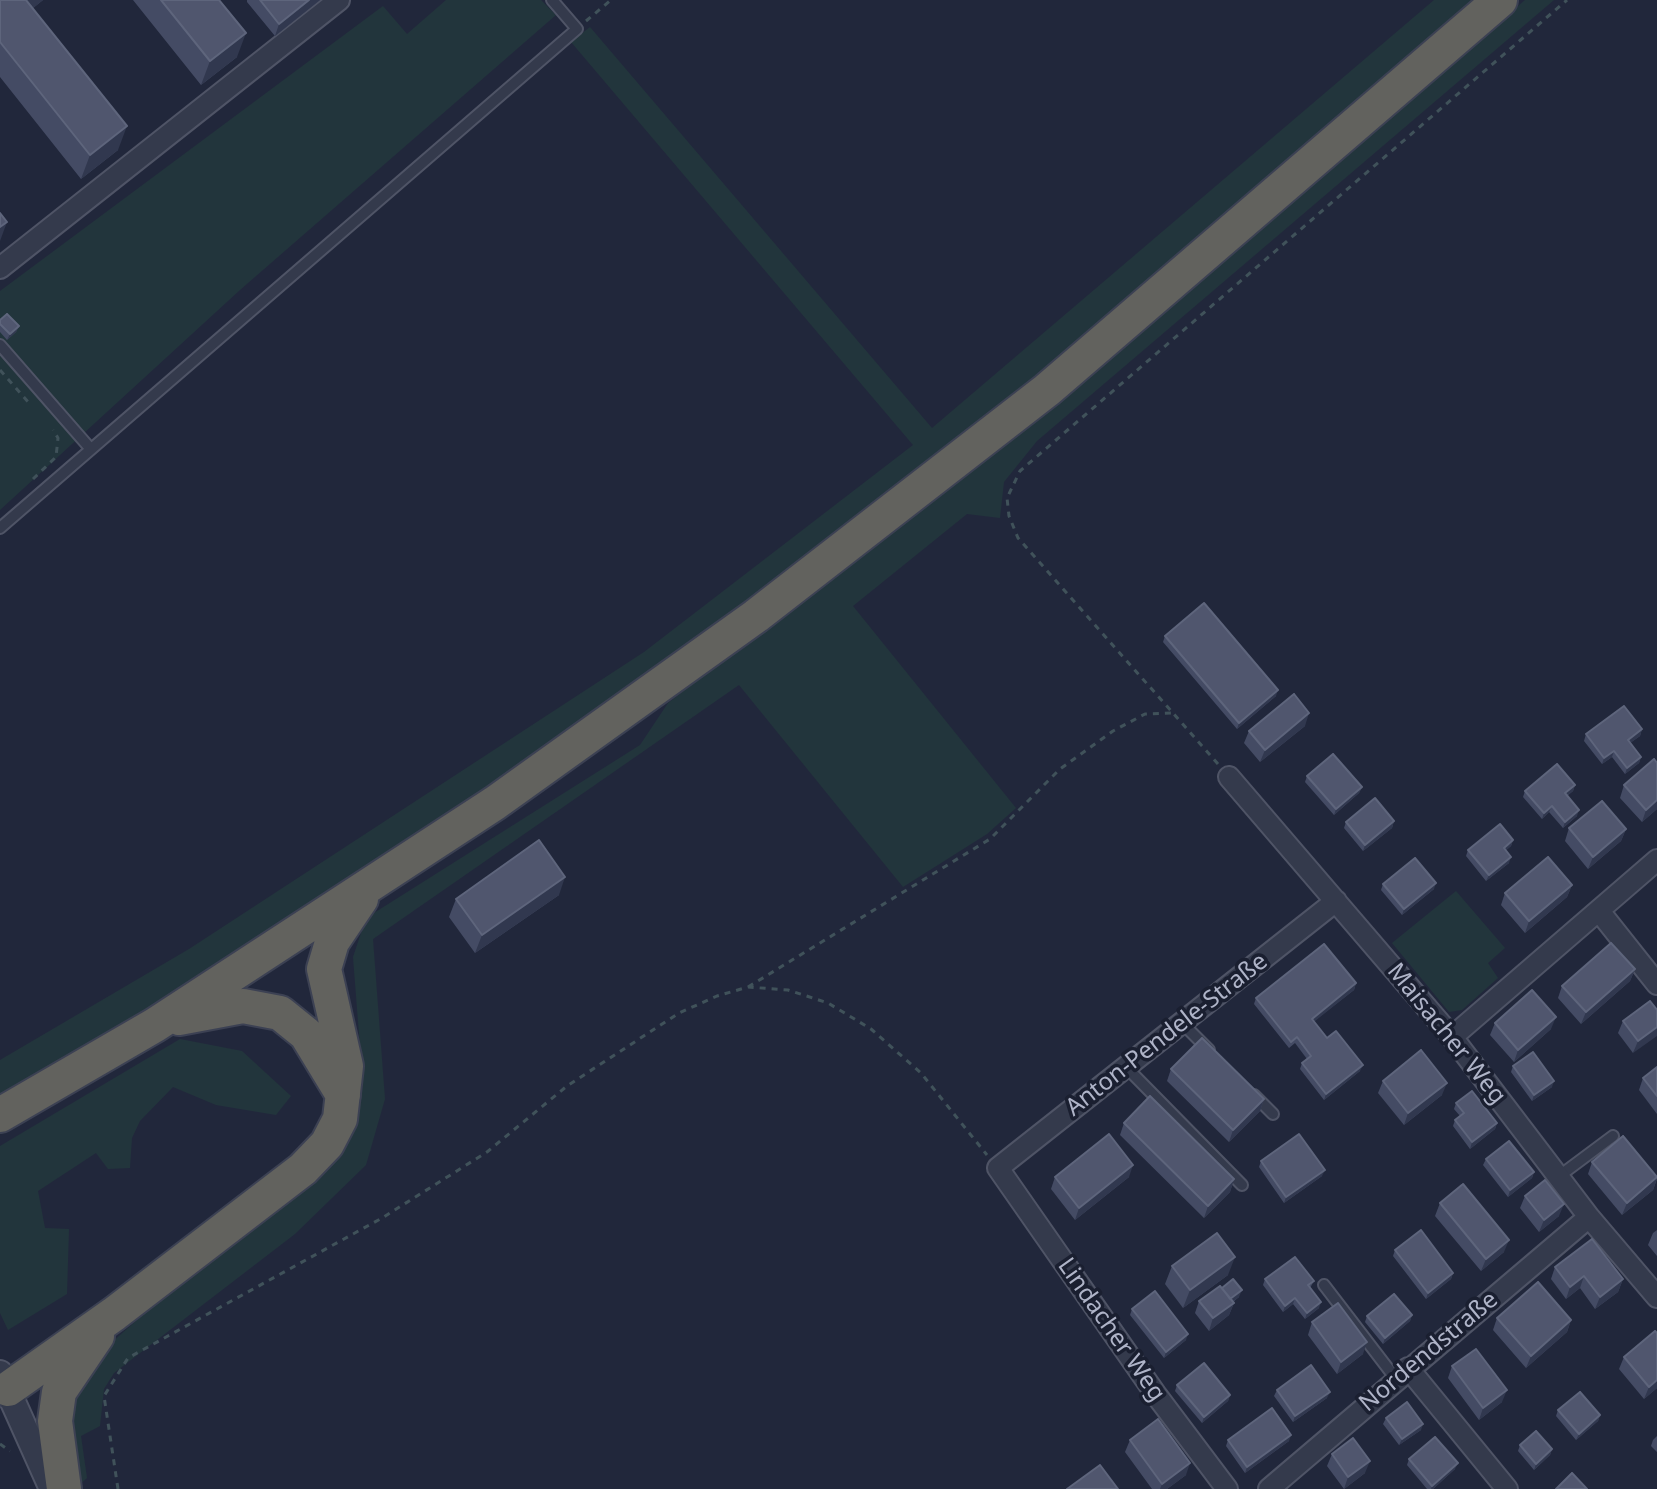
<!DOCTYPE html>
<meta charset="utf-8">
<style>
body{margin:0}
canvas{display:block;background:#21273b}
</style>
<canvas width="1657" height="1489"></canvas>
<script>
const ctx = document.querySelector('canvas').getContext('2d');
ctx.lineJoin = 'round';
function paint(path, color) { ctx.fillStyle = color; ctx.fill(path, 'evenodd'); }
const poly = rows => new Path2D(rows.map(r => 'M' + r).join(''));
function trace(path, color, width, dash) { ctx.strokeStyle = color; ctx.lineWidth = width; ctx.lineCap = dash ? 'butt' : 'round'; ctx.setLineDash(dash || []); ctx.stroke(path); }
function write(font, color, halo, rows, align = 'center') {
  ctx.font = font + ' "Noto Sans",sans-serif'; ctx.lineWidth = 7; ctx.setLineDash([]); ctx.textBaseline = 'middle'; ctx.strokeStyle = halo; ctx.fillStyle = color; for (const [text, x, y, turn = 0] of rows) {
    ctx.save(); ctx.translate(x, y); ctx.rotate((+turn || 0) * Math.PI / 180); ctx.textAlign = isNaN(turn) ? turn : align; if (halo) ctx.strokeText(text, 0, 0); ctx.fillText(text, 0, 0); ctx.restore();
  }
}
paint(poly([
 [446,0,541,0,556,15,240,290,0,510,0,291,383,6,407,34],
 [1434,0,1486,0,1037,382,649,683,382,867,0,1104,0,1060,189,949,644,652,913,445,571,42,590,27,932,428],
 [1525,0,1554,0,1037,441,1004,482,1000,518,967,514,853,606,1016,808,987,834,903,887,739,685,373,939,385,1099,366,1165,295,1234,114,1373,104,1389,100,1426,81,1436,87,1478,77,1487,62,1416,102,1351,349,1132,363,1086,353,957,366,918,640,745,668,703,1057,402],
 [1456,891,1505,948,1488,963,1498,978,1462,1010,1449,1012,1392,943],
 [180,1039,242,1051,291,1096,276,1115,216,1105,173,1087,140,1121,132,1138,130,1168,108,1169,96,1153,38,1191,45,1228,69,1229,67,1294,8,1330,0,1313,0,1146]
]), '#22353c');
const service = poly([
 [0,345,89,447],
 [0,528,577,29,552,0],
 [1182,1023,1209,1050],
 [1126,1067,1242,1185],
 [1254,1095,1273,1114],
 [1558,1177,1613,1136],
 [1324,1285,1396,1379]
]);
const minor = poly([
 [0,268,339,0],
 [1229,777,1452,1037,1589,1217,1657,1297],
 [1599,911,1657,984],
 [1452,1037,1657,860],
 [1408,1368,1507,1489],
 [1227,1489,1157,1396,998,1168,1336,901],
 [1269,1489,1589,1217]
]);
const tertiary = poly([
 [0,1373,52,1489]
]);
const trunk = poly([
 [179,1018,243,1006,280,1013,306,1034,343,1095],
 [0,1115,155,1025,495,803,756,616,1047,390,1500,0],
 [8,1389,114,1314,303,1169,327,1144,340,1119,346,1066,324,969,332,942,361,899],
 [64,1489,55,1421,59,1392,97,1336]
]);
trace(service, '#4f5466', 14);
trace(minor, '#4f5466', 24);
trace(tertiary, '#4f5466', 28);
trace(trunk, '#3c4153', 38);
trace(poly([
 [586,21,611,0],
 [0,370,29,403],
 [33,479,56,457,58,438,53,430],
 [1218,764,1018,538,1009,516,1007,498,1020,471,1567,0],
 [748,987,990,839,1060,769,1113,731,1145,714,1172,713],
 [0,1444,10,1451],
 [118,1489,104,1396,128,1358,382,1218,487,1152,567,1086,679,1013,717,996,748,987,788,990,828,1003,871,1029,921,1073,987,1155]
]), '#40525a', 3, [6, 6]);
trace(service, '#343a4c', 10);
trace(minor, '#343a4c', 20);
trace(tertiary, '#343a4c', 24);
trace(trunk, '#62625e', 34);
paint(poly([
 [0,0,43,0,33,8,118,150,81,179,0,77],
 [133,0,219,0,237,57,201,85],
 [247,0,320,0,275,36,247,2],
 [0,320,19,326,16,332,7,340,0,332],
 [1165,636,1276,696,1237,729,1163,642],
 [1305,726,1260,762,1244,743,1249,731],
 [1642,729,1640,736,1630,743,1641,757,1639,763,1625,774,1612,757,1602,764,1584,741,1586,734],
 [1657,763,1657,809,1642,822,1620,798,1624,785],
 [1307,776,1362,787,1359,793,1334,815,1305,782],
 [1575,785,1573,791,1567,796,1577,816,1563,828,1549,812,1542,819,1523,797,1525,791],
 [1394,821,1392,828,1363,851,1344,828,1346,822],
 [1569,828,1626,829,1621,841,1588,869,1565,841],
 [1513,840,1511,846,1506,850,1509,863,1486,881,1466,856,1468,850],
 [1383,884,1434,889,1402,915,1381,890],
 [1572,885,1567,897,1525,933,1501,905,1505,893],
 [559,895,475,953,449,917,456,899],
 [1635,969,1630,981,1581,1024,1558,998,1562,986],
 [1356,983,1354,990,1314,1021,1327,1038,1360,1071,1324,1100,1300,1069,1302,1063,1307,1059,1295,1043,1289,1048,1254,1004,1256,998],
 [1657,1010,1633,1053,1618,1033,1623,1021],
 [1495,1023,1551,1029,1514,1062,1490,1035],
 [1513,1066,1552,1087,1532,1101,1511,1072],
 [1657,1067,1657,1114,1639,1090,1643,1078],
 [1171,1069,1264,1099,1260,1111,1229,1142,1167,1081],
 [1383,1081,1442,1095,1404,1125,1378,1093],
 [1456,1103,1497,1123,1495,1129,1470,1149,1453,1126,1455,1120,1460,1116,1454,1109],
 [1124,1123,1234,1179,1230,1192,1204,1218,1120,1135],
 [1486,1159,1534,1172,1532,1178,1508,1197,1483,1165],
 [1261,1161,1322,1176,1284,1203,1259,1167],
 [1592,1162,1657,1177,1657,1179,1653,1190,1622,1215,1588,1174],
 [1055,1177,1129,1177,1075,1220,1051,1189],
 [1525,1196,1559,1216,1539,1232,1520,1208],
 [1440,1203,1504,1252,1481,1271,1435,1216],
 [1657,1230,1657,1256,1648,1245,1653,1233],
 [1395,1250,1453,1273,1451,1279,1426,1299,1393,1256],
 [1172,1266,1228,1275,1183,1308,1165,1284],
 [1555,1267,1623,1279,1618,1292,1595,1309,1580,1288,1566,1299,1551,1279],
 [1265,1279,1314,1281,1310,1288,1319,1308,1305,1319,1293,1304,1283,1312,1263,1285],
 [1222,1288,1239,1297,1233,1302,1234,1303,1229,1315,1209,1331,1195,1313,1199,1301],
 [1132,1309,1186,1340,1164,1358,1130,1315],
 [1412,1315,1410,1321,1383,1344,1365,1322,1367,1316],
 [1497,1318,1571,1320,1567,1332,1526,1368,1493,1330],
 [1312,1322,1363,1354,1337,1374,1308,1335],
 [1624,1357,1657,1388,1644,1399,1619,1369],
 [1452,1366,1502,1402,1479,1420,1448,1378],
 [1177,1385,1230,1395,1228,1401,1202,1423,1175,1391],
 [1277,1390,1327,1398,1293,1422,1274,1396],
 [1558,1410,1600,1415,1598,1421,1576,1440,1556,1416],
 [1386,1418,1421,1430,1399,1445,1383,1424],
 [1657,1436,1657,1452,1651,1446,1653,1440],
 [1130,1440,1186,1475,1167,1489,1152,1489,1125,1452],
 [1228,1440,1289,1441,1245,1473,1226,1446],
 [1520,1445,1552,1449,1550,1455,1534,1470,1518,1451],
 [1332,1454,1365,1473,1344,1489,1327,1466],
 [1409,1459,1455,1469,1433,1489,1427,1489,1407,1465]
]), '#444b64');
paint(poly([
 [24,0,43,0,16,22],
 [309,0,320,0,275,36,279,24],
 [246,33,237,57,201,85,210,61],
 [127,126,118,150,81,179,90,155],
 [7,222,0,241,0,227],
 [19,326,16,332,7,340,10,334],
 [1278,690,1276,696,1237,729,1239,723],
 [1309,713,1305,726,1260,762,1265,750],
 [1642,729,1640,736,1626,746,1628,740],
 [1614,751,1612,757,1602,764,1604,758],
 [1641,757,1639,763,1625,774,1627,768],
 [1575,785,1573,791,1563,799,1565,793],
 [1362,787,1359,793,1334,815,1336,809],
 [1657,800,1657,809,1642,822,1646,810],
 [1552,806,1549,812,1542,819,1544,813],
 [1579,810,1577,816,1563,828,1565,822],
 [1394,821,1392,828,1363,851,1365,845],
 [1626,829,1621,841,1588,869,1593,857],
 [1513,840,1511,846,1502,854,1504,848],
 [1511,857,1509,863,1486,881,1489,875],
 [565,877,559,895,475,953,482,935],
 [1436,883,1434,889,1402,915,1404,909],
 [1572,885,1567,897,1525,933,1529,921],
 [1635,969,1630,981,1581,1024,1586,1012],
 [1356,983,1354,990,1310,1025,1312,1019],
 [1556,1017,1551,1029,1514,1062,1518,1050],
 [1657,1027,1657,1036,1633,1053,1638,1041],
 [1363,1065,1360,1071,1324,1100,1326,1094],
 [1554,1081,1552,1087,1532,1101,1534,1095],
 [1447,1083,1442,1095,1404,1125,1408,1113],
 [1264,1099,1260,1111,1229,1142,1233,1130],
 [1497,1123,1495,1129,1470,1149,1472,1142],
 [1133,1165,1129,1177,1075,1220,1079,1208],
 [1325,1170,1322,1176,1284,1203,1286,1197],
 [1534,1172,1532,1178,1508,1197,1510,1190],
 [1657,1178,1653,1190,1622,1215,1627,1203],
 [1234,1179,1230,1192,1204,1218,1208,1206],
 [1564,1204,1559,1216,1539,1232,1544,1220],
 [1509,1240,1504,1252,1481,1271,1486,1259],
 [1235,1257,1228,1275,1183,1308,1190,1290],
 [1453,1273,1451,1279,1426,1299,1428,1293],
 [1584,1276,1580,1288,1566,1299,1570,1287],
 [1623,1279,1618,1292,1595,1309,1600,1297],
 [1242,1290,1239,1297,1224,1308,1226,1302],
 [1295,1298,1293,1304,1283,1312,1285,1306],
 [1321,1302,1319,1308,1305,1319,1307,1313],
 [1234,1303,1229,1315,1209,1331,1213,1318],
 [1412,1315,1410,1321,1383,1344,1385,1338],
 [1571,1320,1567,1332,1526,1368,1531,1356],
 [1188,1334,1186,1340,1164,1358,1166,1352],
 [1367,1342,1363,1354,1337,1374,1341,1362],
 [1657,1380,1657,1388,1644,1399,1649,1387],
 [1507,1390,1502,1402,1479,1420,1483,1408],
 [1330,1392,1327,1398,1293,1422,1295,1416],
 [1230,1395,1228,1401,1202,1423,1204,1417],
 [1600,1415,1598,1421,1576,1440,1579,1434],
 [1423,1424,1421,1430,1399,1445,1402,1439],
 [1291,1435,1289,1441,1245,1473,1247,1467],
 [1552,1449,1550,1455,1534,1470,1536,1464],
 [1370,1461,1365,1473,1344,1489,1348,1477],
 [1190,1463,1186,1475,1167,1489,1160,1489,1162,1484],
 [1458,1463,1455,1469,1433,1489,1431,1489,1432,1486]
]), '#31384f');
const building = poly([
 [0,0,26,0,127,126,90,155,0,42,0,0],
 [161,0,219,0,246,33,210,61,161,0],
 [260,0,309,0,279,24,260,0],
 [0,213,7,222,0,227,0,213],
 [7,314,19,326,10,334,0,324,0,320,7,314],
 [1204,603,1278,690,1239,723,1165,636,1204,603],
 [1294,694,1309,713,1265,750,1249,731,1294,694],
 [1624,706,1642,729,1628,740,1641,757,1627,768,1614,751,1604,758,1586,734,1624,706],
 [1333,754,1362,787,1336,809,1307,776,1333,754],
 [1654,759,1657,763,1657,800,1646,810,1624,785,1654,759],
 [1557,764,1575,785,1565,793,1579,810,1565,822,1552,806,1544,813,1525,791,1557,764],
 [1375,798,1394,821,1365,845,1346,822,1375,798],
 [1602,801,1626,829,1593,857,1569,828,1602,801],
 [1500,824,1513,840,1504,848,1511,857,1489,875,1468,850,1500,824],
 [539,840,565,877,482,935,456,899,539,840],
 [1548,857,1572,885,1529,921,1505,893,1548,857],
 [1415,858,1436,883,1404,909,1383,884,1415,858],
 [1611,943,1635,969,1586,1012,1562,986,1611,943],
 [1324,944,1356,983,1312,1019,1327,1038,1336,1031,1363,1065,1326,1094,1302,1063,1311,1056,1297,1037,1291,1042,1256,998,1324,944],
 [1532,990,1556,1017,1518,1050,1495,1023,1532,990],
 [1650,1001,1657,1010,1657,1027,1638,1041,1623,1021,1650,1001],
 [1202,1038,1264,1099,1233,1130,1171,1069,1202,1038],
 [1421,1050,1447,1083,1408,1113,1383,1081,1421,1050],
 [1533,1052,1554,1081,1534,1095,1513,1066,1533,1052],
 [1657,1067,1657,1096,1643,1078,1657,1067],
 [1472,1091,1497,1123,1472,1142,1455,1120,1464,1113,1456,1103,1472,1091],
 [1150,1096,1234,1179,1208,1206,1124,1123,1150,1096],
 [1109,1134,1133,1165,1079,1208,1055,1177,1109,1134],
 [1299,1134,1325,1170,1286,1197,1261,1161,1299,1134],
 [1623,1136,1657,1177,1627,1203,1592,1162,1623,1136],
 [1509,1141,1534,1172,1510,1190,1486,1159,1509,1141],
 [1545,1180,1564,1204,1544,1220,1525,1196,1545,1180],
 [1463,1184,1509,1240,1486,1259,1440,1203,1463,1184],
 [1421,1230,1453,1273,1428,1293,1395,1250,1421,1230],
 [1217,1233,1235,1257,1190,1290,1172,1266,1217,1233],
 [1592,1239,1623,1279,1600,1297,1584,1276,1570,1287,1555,1267,1592,1239],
 [1295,1257,1314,1281,1308,1285,1321,1302,1307,1313,1295,1298,1285,1306,1265,1279,1295,1257],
 [1233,1279,1242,1290,1230,1299,1222,1288,1233,1279],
 [1538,1282,1571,1320,1531,1356,1497,1318,1538,1282],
 [1220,1286,1234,1303,1213,1318,1199,1301,1220,1286],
 [1155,1291,1188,1334,1166,1352,1132,1309,1155,1291],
 [1394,1294,1412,1315,1385,1338,1367,1316,1394,1294],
 [1338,1303,1367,1342,1341,1362,1312,1322,1338,1303],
 [1655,1331,1657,1333,1657,1380,1649,1387,1624,1357,1655,1331],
 [1476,1349,1507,1390,1483,1408,1452,1366,1476,1349],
 [1204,1363,1230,1395,1204,1417,1177,1385,1204,1363],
 [1311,1365,1330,1392,1295,1416,1277,1390,1311,1365],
 [1580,1392,1600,1415,1579,1434,1558,1410,1580,1392],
 [1407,1402,1423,1424,1402,1439,1386,1418,1407,1402],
 [1272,1408,1291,1435,1247,1467,1228,1440,1272,1408],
 [1158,1419,1190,1463,1162,1484,1130,1440,1158,1419],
 [1536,1431,1552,1449,1536,1464,1520,1445,1536,1431],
 [1435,1437,1458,1463,1432,1486,1409,1459,1435,1437],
 [1353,1438,1370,1461,1348,1477,1332,1454,1353,1438],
 [1100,1465,1118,1489,1067,1489,1100,1465],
 [1572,1473,1587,1489,1556,1489,1572,1473]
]);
paint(building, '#50566e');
trace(building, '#5e657c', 2);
write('24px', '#afb4c8', '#1a1f30', [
 ["Maisacher Weg",1446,1034,51],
 ["Anton-Pendele-Straße",1167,1035,-38],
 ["Lindacher Weg",1111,1330,55],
 ["Nordendstraße",1429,1352,-40]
]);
</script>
